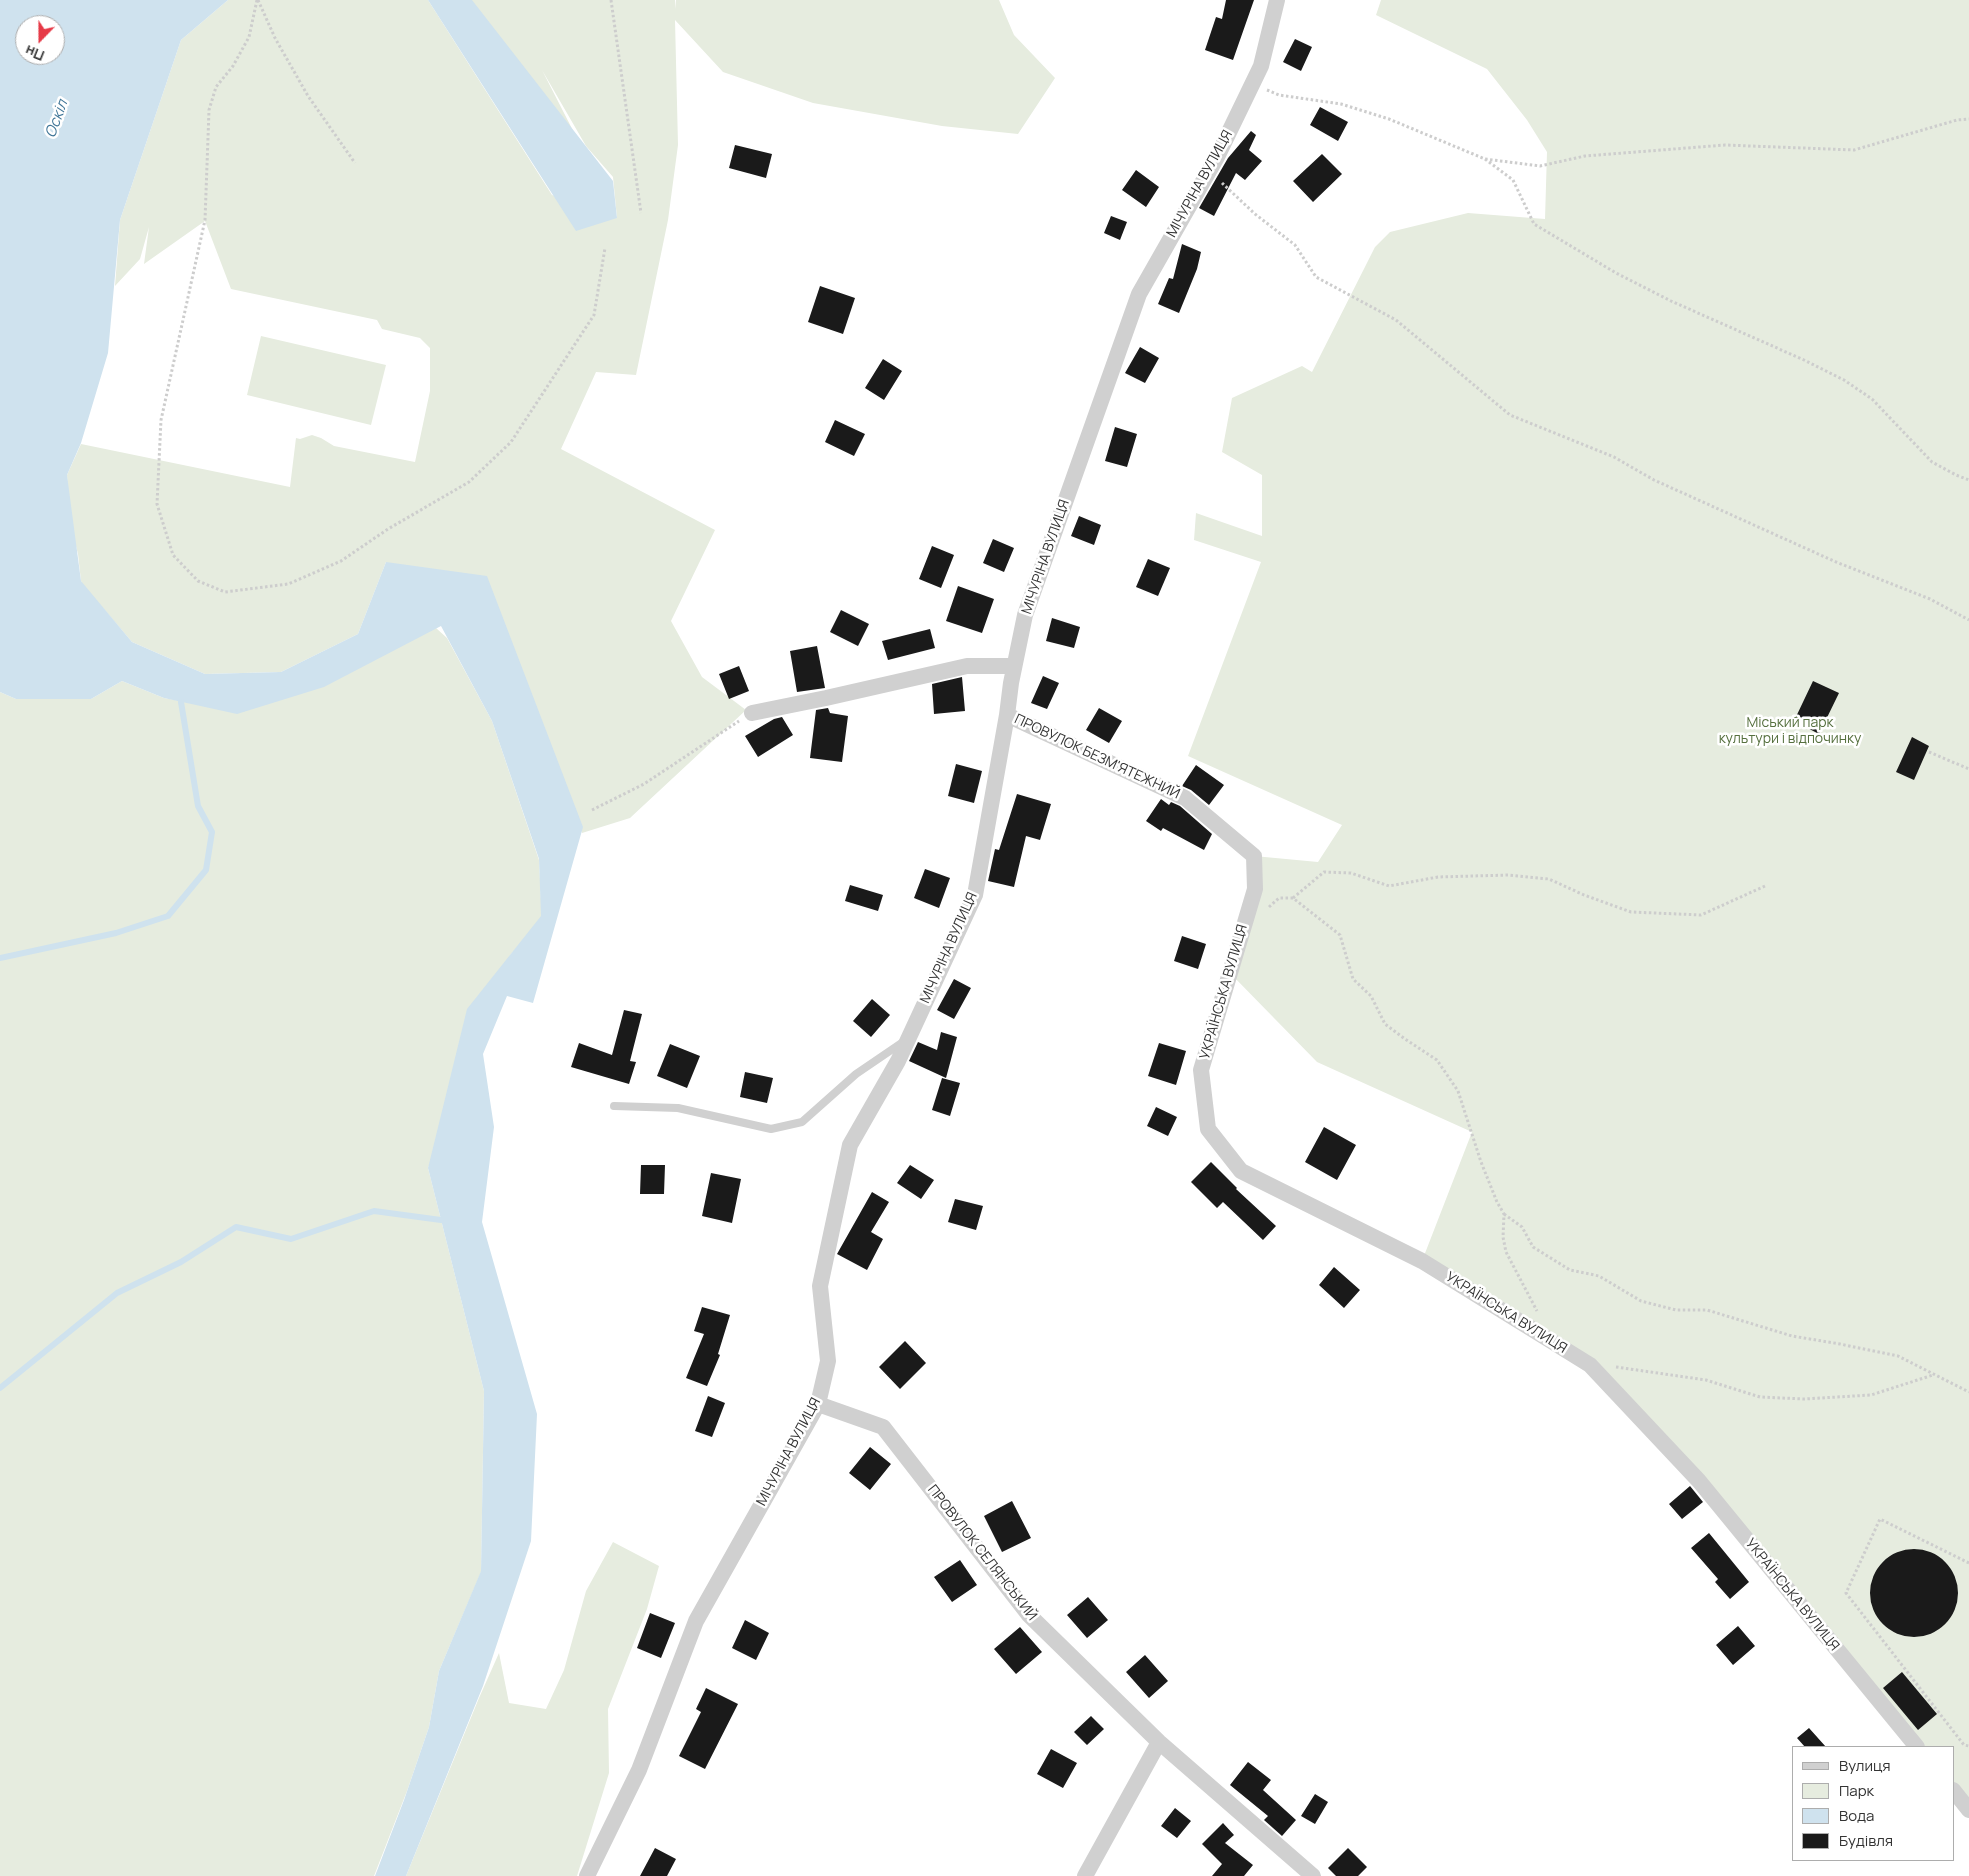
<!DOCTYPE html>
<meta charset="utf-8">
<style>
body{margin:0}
#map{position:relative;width:1969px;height:1876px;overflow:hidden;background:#fff;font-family:Manrope,sans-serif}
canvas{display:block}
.legend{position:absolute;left:1792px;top:1746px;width:162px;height:115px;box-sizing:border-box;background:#fff;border:1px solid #adadad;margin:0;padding:6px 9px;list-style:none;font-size:15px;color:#333}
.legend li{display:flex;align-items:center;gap:10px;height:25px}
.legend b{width:25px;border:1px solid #adadad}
.north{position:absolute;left:15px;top:15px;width:50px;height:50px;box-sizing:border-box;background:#fff;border:1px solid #adadad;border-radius:50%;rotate:202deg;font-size:14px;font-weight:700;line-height:20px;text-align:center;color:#333}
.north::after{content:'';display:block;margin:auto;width:18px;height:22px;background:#e63946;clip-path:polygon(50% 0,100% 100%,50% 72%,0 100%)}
</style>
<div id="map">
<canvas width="1969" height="1876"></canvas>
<ul class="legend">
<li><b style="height:6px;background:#d0d0d0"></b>Вулиця</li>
<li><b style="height:14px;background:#e6ecdf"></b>Парк</li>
<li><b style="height:14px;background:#cfe2ee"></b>Вода</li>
<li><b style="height:14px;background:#1a1a1a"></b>Будівля</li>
</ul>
<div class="north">Пн</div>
</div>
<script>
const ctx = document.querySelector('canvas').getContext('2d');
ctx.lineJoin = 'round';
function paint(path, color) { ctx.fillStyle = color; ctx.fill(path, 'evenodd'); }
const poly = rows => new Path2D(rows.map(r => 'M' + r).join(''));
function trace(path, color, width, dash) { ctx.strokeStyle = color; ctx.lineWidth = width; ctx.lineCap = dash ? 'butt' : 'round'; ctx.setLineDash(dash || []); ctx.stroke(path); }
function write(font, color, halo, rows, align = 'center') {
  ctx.font = font + ' Manrope,sans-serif'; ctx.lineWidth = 5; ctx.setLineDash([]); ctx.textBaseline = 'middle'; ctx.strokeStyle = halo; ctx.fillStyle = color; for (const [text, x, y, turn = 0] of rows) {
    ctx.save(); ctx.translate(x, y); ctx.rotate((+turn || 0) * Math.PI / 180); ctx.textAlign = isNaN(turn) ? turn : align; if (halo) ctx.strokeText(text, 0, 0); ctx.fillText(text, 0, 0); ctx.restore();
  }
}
paint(poly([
 [228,0,428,0,552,195,617,218,613,177,586,146,542,70,586,156,468,0,675,0,675,9,676,0,999,0,1014,35,1055,78,1018,134,942,126,813,103,723,72,675,20,678,145,668,220,636,375,596,372,561,449,715,530,671,621,702,677,746,710,630,818,582,833,559,772,533,727,386,562,358,634,281,672,205,674,132,642,103,608,95,610,81,581,78,554,69,519,67,475,81,444,290,487,296,438,300,439,312,435,321,438,334,446,415,462,430,391,430,348,420,338,382,329,377,320,231,289,205,221,144,264,149,227,140,259,115,286,120,220,181,40],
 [1381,0,1969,0,1969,1803,1953,1783,1953,1747,1924,1747,1590,1365,1422,1261,1472,1132,1317,1062,1230,973,1254,856,1318,862,1342,825,1188,756,1261,562,1194,540,1196,513,1262,536,1262,475,1222,452,1232,398,1302,366,1312,372,1375,247,1390,232,1468,213,1545,219,1547,152,1527,120,1487,69,1376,15],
 [261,336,386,365,371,425,247,395],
 [436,628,447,638,492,721,539,860,542,920,511,954,428,1168,484,1391,481,1572,439,1671,429,1727,407,1791,374,1876,0,1876,0,692,16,699,91,699,122,681,164,698,242,712],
 [613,1542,659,1566,647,1609,608,1709,609,1773,577,1876,406,1876,479,1698,499,1653,509,1703,546,1709,564,1670,586,1591]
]), '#e6ecdf');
paint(poly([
 [0,0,228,0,181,40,120,220,108,353,81,443,67,475,81,581,132,642,205,674,281,672,358,634,386,562,487,576,583,827,533,1003,507,996,483,1054,494,1127,482,1222,537,1414,531,1541,483,1686,406,1876,375,1876,404,1800,429,1727,439,1671,481,1571,484,1391,428,1168,467,1009,541,916,539,859,492,721,441,626,324,687,237,714,164,698,122,681,91,699,16,699,0,692],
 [25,25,55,25,55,55,25,55],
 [428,0,472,0,613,181,617,218,576,231]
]), '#cfe2ee');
trace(poly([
 [0,958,116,933,168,916,206,870,212,832,198,806,181,702],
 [0,1388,117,1293,181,1262,236,1227,291,1239,374,1211,441,1220]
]), '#cfe2ee', 6);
paint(poly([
 [1226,0,1254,0,1233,60,1205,50,1216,17,1222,19],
 [1295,39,1312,47,1301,71,1283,62],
 [1320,107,1348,122,1338,141,1310,125],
 [1251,131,1256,135,1249,150,1262,161,1245,180,1236,173,1214,216,1199,208,1228,158],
 [735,145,772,154,766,178,729,168],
 [1322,154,1342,174,1313,202,1293,181],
 [1136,170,1159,187,1146,207,1122,190],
 [1111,216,1127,222,1120,240,1104,233],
 [1182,244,1201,252,1197,269,1179,313,1158,304,1169,278,1173,279],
 [820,286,855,298,843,334,808,322],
 [1140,347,1159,358,1145,383,1125,373],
 [883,359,902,371,884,400,865,388],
 [835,420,865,434,854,456,825,442],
 [1115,427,1137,434,1127,467,1105,461],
 [1079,516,1101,525,1094,545,1071,536],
 [993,539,1014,548,1004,572,983,563],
 [932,546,954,555,941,588,919,579],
 [1148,559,1170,568,1158,596,1136,587],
 [958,586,994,599,982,633,946,621],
 [841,610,869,624,858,646,830,632],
 [1052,618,1080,627,1074,648,1046,641],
 [930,629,935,648,888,660,882,641],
 [817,646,825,688,797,692,790,651],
 [739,666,749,691,729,699,719,674],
 [1043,676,1059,683,1047,709,1031,703],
 [962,677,965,711,934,714,932,684],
 [1813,681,1839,693,1819,734,1794,721],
 [828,708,830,713,848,716,842,762,810,758,816,710],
 [1099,708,1122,721,1109,743,1086,730],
 [782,717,793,735,758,757,745,736,774,719],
 [1912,737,1929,746,1914,780,1896,772],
 [956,764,982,771,974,803,948,796],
 [1196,765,1224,785,1209,805,1191,790,1182,786],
 [1017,794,1051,804,1040,840,1026,836,1014,887,988,881,995,849,999,850],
 [1161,799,1169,805,1171,802,1180,806,1212,834,1204,850,1163,828,1161,831,1146,821],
 [925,869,950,878,939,908,914,898],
 [850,885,883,895,878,911,845,901],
 [1182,936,1206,944,1198,969,1174,961],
 [954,979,971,988,954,1019,937,1010],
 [872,999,890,1015,871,1037,853,1021],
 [624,1010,642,1014,630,1061,636,1062,629,1084,571,1067,579,1043,612,1055],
 [941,1032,957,1037,946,1078,909,1061,918,1042,937,1050],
 [1159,1043,1186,1051,1176,1085,1148,1076],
 [670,1044,700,1056,687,1088,657,1076],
 [745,1072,773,1078,767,1103,740,1097],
 [942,1078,960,1083,950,1116,932,1110],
 [1156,1107,1177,1117,1168,1136,1147,1126],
 [1324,1127,1356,1145,1337,1180,1305,1162],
 [1211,1162,1237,1188,1236,1189,1276,1226,1263,1240,1223,1202,1217,1208,1191,1182],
 [641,1165,665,1165,664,1194,640,1194],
 [910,1165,934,1180,921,1199,897,1183],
 [711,1173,741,1179,732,1223,702,1216],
 [872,1192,889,1202,871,1232,883,1239,867,1270,837,1254],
 [955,1199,983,1206,976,1230,948,1222],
 [1334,1267,1360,1290,1344,1308,1319,1285],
 [702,1307,730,1315,718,1354,720,1355,707,1386,686,1378,704,1334,694,1331],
 [905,1341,926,1363,900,1389,879,1367],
 [708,1396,725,1403,712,1437,695,1431],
 [870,1447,891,1464,870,1490,849,1473],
 [1690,1486,1703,1502,1682,1519,1669,1504],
 [1012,1501,1031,1538,1002,1552,984,1516],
 [1709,1533,1749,1582,1730,1599,1715,1582,1718,1579,1691,1548],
 '1870 1593a44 44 0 1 1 88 0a44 44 0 1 1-88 0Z',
 [960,1560,977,1585,952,1602,934,1577],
 [1088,1597,1108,1620,1087,1638,1067,1615],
 [650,1613,675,1623,661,1658,637,1648],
 [745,1620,769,1633,756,1660,732,1648],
 [1738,1626,1755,1646,1733,1665,1716,1645],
 [1020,1627,1042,1652,1016,1674,994,1649],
 [1145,1655,1168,1681,1149,1698,1126,1672],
 [1902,1672,1937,1714,1918,1730,1883,1688],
 [706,1688,738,1704,705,1769,679,1756,701,1712,696,1709],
 [1091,1716,1104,1729,1087,1745,1074,1732],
 [1809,1728,1826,1747,1805,1747,1797,1738],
 [1051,1749,1077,1763,1063,1788,1037,1774],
 [1248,1762,1271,1780,1263,1790,1296,1820,1282,1836,1264,1820,1268,1816,1230,1785],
 [1315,1794,1328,1802,1315,1824,1301,1816],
 [1175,1808,1191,1821,1177,1838,1161,1826],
 [1223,1823,1234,1835,1225,1843,1253,1865,1244,1876,1212,1876,1222,1864,1202,1844],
 [655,1848,676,1859,667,1876,640,1876],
 [1348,1848,1367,1867,1358,1876,1336,1876,1328,1868]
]), '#1a1a1a');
trace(poly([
 [257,0,249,37,233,66,216,87,209,110,205,220,161,420,157,504,173,555,198,581,225,592,288,584,341,561,388,529,469,482,511,442,594,315,605,248],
 [258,0,275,38,308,96,355,163],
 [611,0,641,213],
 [1267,90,1279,95,1341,104,1389,119,1485,159,1540,166,1585,156,1725,145,1854,150,1957,120,1969,119],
 [1485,159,1513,180,1534,224,1616,273,1671,301,1804,360,1844,380,1872,399,1932,462,1956,475,1969,480],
 [1222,183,1255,214,1295,245,1316,277,1396,320,1510,415,1614,457,1654,480,1836,562,1930,599,1969,620],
 [1929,752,1969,769],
 [592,810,644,784,739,721],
 [1293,898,1324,872,1351,873,1389,886,1438,877,1509,875,1549,879,1584,895,1631,912,1701,915,1765,886],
 [1269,907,1279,898,1293,898,1340,935,1353,979,1371,996,1385,1024,1405,1039,1437,1060,1458,1091,1481,1162,1497,1202,1504,1214,1503,1237,1506,1252,1537,1311],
 [1504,1214,1522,1227,1533,1247,1570,1270,1599,1276,1641,1301,1676,1310,1707,1310,1792,1336,1840,1344,1898,1356,1969,1392],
 [1616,1367,1706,1380,1760,1397,1804,1399,1871,1395,1933,1375],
 [1969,1563,1880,1519,1846,1593,1964,1745,1969,1746]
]), '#cdcdcd', 3, [2.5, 2.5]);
trace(poly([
 [614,1106,678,1108,771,1129,802,1122,856,1074,903,1042]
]), '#d0d0d0', 8);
trace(poly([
 [752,713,826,698,967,666,1014,666],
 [1007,715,1185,798,1254,856,1255,889,1201,1070,1208,1129,1241,1171,1422,1261,1590,1365,1699,1481,1917,1747],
 [818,1404,883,1427,1029,1615,1159,1742,1313,1876],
 [1953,1790,1969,1810],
 [587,1876,639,1770,696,1621,818,1404,828,1361,820,1286,850,1145,898,1061,975,895,1007,715,1011,683,1025,615,1139,294,1217,157,1261,66,1277,0],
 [1085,1876,1159,1742]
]), '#d0d0d0', 16);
write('14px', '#333', '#fff', [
 ["МІЧУРІНА ВУЛИЦЯ",1200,184,-61],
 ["МІЧУРІНА ВУЛИЦЯ",1046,557,-71],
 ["ПРОВУЛОК БЕЗМ'ЯТЕЖНИЙ",1097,757,25],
 ["МІЧУРІНА ВУЛИЦЯ",949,948,-66],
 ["УКРАЇНСЬКА ВУЛИЦЯ",1224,992,-74],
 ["УКРАЇНСЬКА ВУЛИЦЯ",1506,1313,32],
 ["МІЧУРІНА ВУЛИЦЯ",789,1452,-62],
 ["ПРОВУЛОК СЕЛЯНСЬКИЙ",982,1553,52],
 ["УКРАЇНСЬКА ВУЛИЦЯ",1792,1595,51]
]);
write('14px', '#56703f', '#fff', [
 ["Міський парк",1790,723],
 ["культури і відпочинку",1790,739]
]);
write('italic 15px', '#3f7597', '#fff', [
 ["Оскіл",57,119,-70]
]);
</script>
